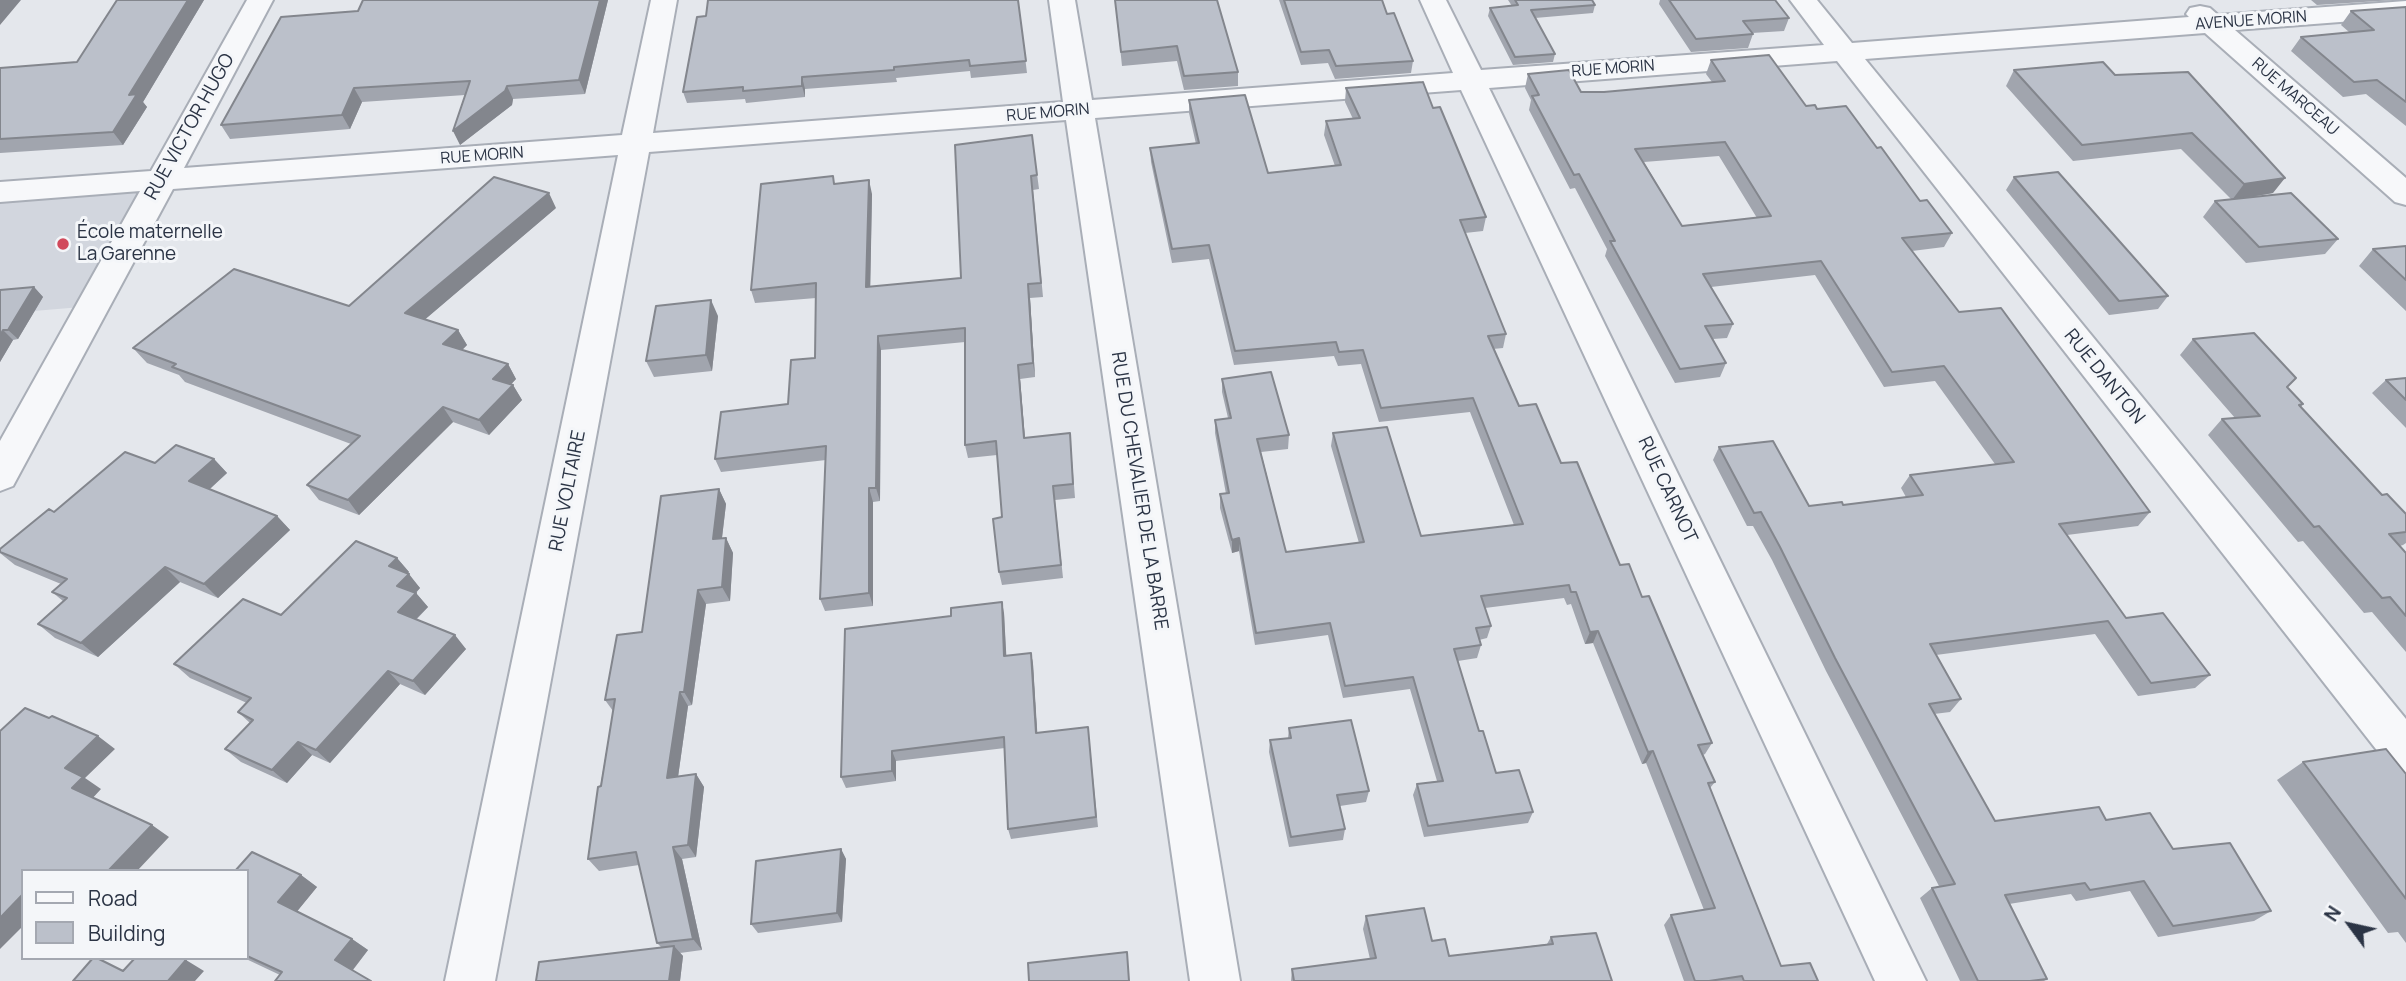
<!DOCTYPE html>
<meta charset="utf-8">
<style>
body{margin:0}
#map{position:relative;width:2406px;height:981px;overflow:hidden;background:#e4e7ec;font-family:Manrope,sans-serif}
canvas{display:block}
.legend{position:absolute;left:21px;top:869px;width:228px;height:91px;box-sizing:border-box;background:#f4f6f9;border:2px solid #a4a8b1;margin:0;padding:9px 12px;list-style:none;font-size:21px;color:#2b3445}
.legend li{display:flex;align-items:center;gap:14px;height:35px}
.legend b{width:35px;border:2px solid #a4a8b1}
.north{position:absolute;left:2315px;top:890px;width:70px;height:70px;-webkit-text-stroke:5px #f4f6f9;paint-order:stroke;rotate:303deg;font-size:19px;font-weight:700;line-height:28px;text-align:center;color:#2b3445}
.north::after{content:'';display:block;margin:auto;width:24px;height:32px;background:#2b3445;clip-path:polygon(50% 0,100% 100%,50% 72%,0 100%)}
</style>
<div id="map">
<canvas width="2406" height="981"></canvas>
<ul class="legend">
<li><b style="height:9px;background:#f7f8fa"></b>Road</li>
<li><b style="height:19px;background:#bbc0ca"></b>Building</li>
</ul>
<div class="north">N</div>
</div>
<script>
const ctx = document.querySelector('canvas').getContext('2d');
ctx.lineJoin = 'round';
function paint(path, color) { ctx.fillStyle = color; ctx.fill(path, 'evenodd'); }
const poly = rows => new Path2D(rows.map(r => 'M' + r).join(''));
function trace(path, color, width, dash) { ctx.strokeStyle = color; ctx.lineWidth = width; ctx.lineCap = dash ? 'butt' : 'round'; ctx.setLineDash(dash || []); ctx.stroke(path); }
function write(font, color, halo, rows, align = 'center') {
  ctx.font = font + ' Manrope,sans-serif'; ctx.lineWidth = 6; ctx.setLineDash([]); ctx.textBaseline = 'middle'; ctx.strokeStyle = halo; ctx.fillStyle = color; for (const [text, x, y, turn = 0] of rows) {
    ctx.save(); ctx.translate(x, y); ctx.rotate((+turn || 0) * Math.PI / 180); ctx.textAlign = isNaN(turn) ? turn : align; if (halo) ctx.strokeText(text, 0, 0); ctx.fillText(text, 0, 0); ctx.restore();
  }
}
paint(poly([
 [162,179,93,306,34,311,42,297,0,301,0,192]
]), '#d2d6de');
const minor = poly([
 [247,0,273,0,184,168,622,135,651,0,677,0,653,133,1063,102,1049,0,1075,0,1092,100,1453,73,1420,0,1446,0,1481,70,1824,45,1790,0,1817,0,1852,43,2189,17,2186,14,2190,8,2200,6,2210,8,2218,15,2406,1,2406,17,2235,30,2406,178,2406,205,2395,202,2205,33,1865,59,2406,719,2406,773,2390,767,1837,61,1489,88,1926,981,1875,981,1461,90,1095,118,1240,981,1190,981,1066,120,649,152,495,981,445,981,618,155,173,189,13,486,0,491,0,441,140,191,0,202,0,182,151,171,247,0]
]);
trace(minor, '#a9aeb7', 4);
paint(minor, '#f7f8fa');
paint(poly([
 [117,0,204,0,143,102,147,107,123,145,0,153,0,68,77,62],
 [363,0,608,0,585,94,513,99,512,105,460,145,465,95,362,102,350,129,230,139,221,125,358,11],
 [1018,0,1027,73,971,78,970,71,896,78,897,82,805,89,805,97,746,103,745,99,687,103,683,92],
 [1115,0,1217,0,1238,72,1238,86,1184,90,1177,61,1122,66],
 [1279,0,1382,0,1387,14,1413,61,1411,73,1335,79,1328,63,1301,65],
 [1508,0,1592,0,1595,5,1593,13,1535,18,1555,54,1553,62,1513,65,1488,16,1490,8,1512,6],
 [1660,0,1775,0,1789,18,1784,31,1752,33,1753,34,1748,48,1691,52,1659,4],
 [2311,0,2394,0,2317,5],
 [2406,7,2406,126,2366,94,2343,97,2291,51,2301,37,2349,32,2341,25,2351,11],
 [1711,60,1806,106,1817,109,1877,148,1920,201,1952,233,1944,247,1912,251,1959,312,2150,512,2138,526,2067,535,2126,618,2210,675,2195,688,2138,696,2095,634,1936,655,1961,699,1950,712,1934,714,1995,821,2106,820,2173,849,2271,911,2254,921,2158,937,2130,891,2076,901,2071,894,2009,904,2047,979,2044,981,1960,981,1920,898,1932,888,1939,886,1826,671,1772,560,1753,526,1747,526,1713,460,1719,447,1809,506,1843,505,1906,497,1901,488,1910,475,1995,464,1935,381,1884,387,1815,275,1711,287,1733,324,1727,338,1713,339,1726,363,1720,377,1675,383,1605,256,1607,249,1575,188,1570,189,1529,110,1531,100,1525,88,1528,74,1581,92,1604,92,1712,82,1706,74],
 [1719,156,1757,218,1682,226,1644,162],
 [2014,70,2115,75,2273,193,2246,198,2338,239,2325,254,2246,263,2203,217,2215,201,2231,199,2181,149,2073,161,2006,86],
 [1346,88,1433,108,1486,217,1483,231,1465,233,1506,334,1503,348,1493,349,1519,406,1561,463,1620,565,1642,597,1712,743,1705,754,1703,755,1715,782,1710,788,1781,966,1818,981,1684,981,1664,925,1671,915,1704,910,1646,763,1642,764,1593,643,1585,644,1571,604,1567,605,1564,598,1485,608,1491,626,1487,638,1479,640,1481,645,1477,658,1458,661,1479,731,1496,773,1533,812,1528,823,1424,837,1413,795,1417,784,1437,781,1410,689,1343,698,1328,635,1255,645,1239,551,1232,553,1220,508,1220,494,1226,494,1215,433,1215,420,1228,418,1222,392,1222,379,1289,435,1288,449,1261,452,1286,552,1359,543,1331,446,1333,433,1421,536,1514,525,1470,412,1379,422,1361,364,1338,366,1334,356,1234,365,1209,259,1172,263,1151,162,1150,148,1196,144,1189,113,1189,100,1268,173,1335,166,1324,135,1326,121,1353,119,1345,102],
 [1032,135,1039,189,1033,190,1043,297,1030,298,1035,377,1020,379,1025,438,1071,447,1075,498,1055,500,1063,578,1002,585,999,572,1002,517,997,455,968,458,965,445,965,342,881,350,880,501,873,502,873,606,825,611,820,599,826,460,721,472,715,459,788,404,815,358,816,298,755,303,751,290,835,183,872,194,870,287,961,278],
 [2014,177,2168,296,2158,309,2109,315,2006,190],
 [556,208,425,319,458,330,467,345,462,350,508,364,516,379,511,384,513,385,522,400,489,435,453,422,359,515,319,500,307,485,351,444,185,382,179,375,147,363,133,348,349,306],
 [2406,246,2406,311,2359,266,2373,249],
 [34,287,43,297,18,339,13,340,0,362,0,290],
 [718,316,712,371,654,377,646,361],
 [2193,339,2287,388,2303,404,2301,407,2382,495,2406,514,2406,543,2403,545,2400,546,2406,553,2406,652,2372,612,2364,613,2303,541,2298,542,2208,435,2222,419,2235,418,2180,355],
 [2406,378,2406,428,2372,393,2386,380],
 [214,459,227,473,210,489,277,516,290,530,218,598,180,582,98,657,55,638,38,624,63,601,52,592,61,584,15,565,0,553,0,549,54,512,155,463],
 [719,489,726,504,722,538,726,538,733,553,730,601,706,604,692,705,688,706,678,777,696,774,704,787,696,857,682,859,702,950,680,953,683,956,680,981,536,981,661,947,657,943,639,865,599,871,588,859,613,711,605,700],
 [397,558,409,572,407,574,420,588,416,593,428,607,416,620,466,649,425,695,400,684,330,763,312,755,287,783,241,762,225,749,250,723,238,712,247,703,190,678,174,664,281,615],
 [1004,613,1006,656,1031,653,1033,664,1037,733,1088,727,1098,827,1011,839,1008,829,1005,748,896,761,896,781,846,788,841,777],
 [1289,728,1369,791,1366,802,1340,806,1345,829,1343,840,1289,847,1269,752,1270,740,1288,738],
 [2303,762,2406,774,2406,943,2398,932,2388,933,2277,780],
 [841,849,846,859,842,922,758,933,751,924],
 [247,871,301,875,317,887,297,911,352,939,368,950,353,970,280,975,244,958,247,958],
 [1366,916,1432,941,1449,956,1547,944,1551,937,1612,981,1291,981,1292,969,1370,959,1363,929]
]), '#a1a5ae');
paint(poly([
 [0,0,21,0,0,25],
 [188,0,204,0,143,102,147,107,123,145,113,132,129,95],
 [600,0,608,0,585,94,579,80],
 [802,77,805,89,805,97,802,86],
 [507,86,513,99,512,105,460,145,453,131],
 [354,88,362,102,350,129,342,115],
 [2285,178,2273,193,2232,200,2244,184],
 [869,180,872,194,870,301,866,287],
 [549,193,556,208,415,328,405,313],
 [1028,284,1030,298,1035,377,1033,363],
 [34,287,43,297,18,339,8,330],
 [711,300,718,316,712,371,706,355],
 [3,330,13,340,0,362,0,336],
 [458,330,467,345,452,360,443,344],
 [878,336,881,350,880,501,876,488],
 [508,364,516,379,502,394,493,379],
 [1018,365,1020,379,1026,452,1024,438],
 [513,385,522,400,489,435,479,420],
 [443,407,453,422,359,515,348,500],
 [214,459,227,473,203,495,189,481],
 [869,488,873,502,873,606,869,593],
 [719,489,726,504,720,554,713,539],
 [277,516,290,530,218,598,204,584],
 [726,538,733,553,730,601,722,587],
 [1239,538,1239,551,1232,553,1232,540],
 [397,558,409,572,401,580,389,566],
 [165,567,180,582,98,657,81,643],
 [409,574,420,588,409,600,397,586],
 [698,590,706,604,692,705,684,692],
 [416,593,428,607,409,626,398,612],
 [1002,602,1004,613,1007,668,1004,656],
 [1598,631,1593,643,1585,644,1590,632],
 [455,635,466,649,425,695,413,681],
 [1031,653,1033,664,1038,744,1036,733],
 [388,671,400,684,330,763,316,750],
 [680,692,688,706,676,791,667,778],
 [98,736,115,749,85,778,101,789,90,801,72,788,65,768],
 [298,742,312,755,287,783,272,770],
 [892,751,896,761,896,781,892,771],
 [1653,751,1646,763,1642,764,1648,752],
 [696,774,704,787,696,857,688,845],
 [152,825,169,837,137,871,108,871],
 [673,847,682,859,702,950,693,939],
 [841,849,846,859,842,922,837,913],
 [301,875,317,887,295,914,278,902],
 [23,894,23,926,0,949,0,918],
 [352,939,368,950,351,972,335,960],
 [674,946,683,956,680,981,669,981],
 [186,960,204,971,195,981,168,981]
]), '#83868d');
const building = poly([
 [117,0,188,0,129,95,137,94,113,132,0,139,0,68,77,62,117,0],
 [363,0,600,0,579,80,507,86,505,91,453,131,470,81,354,88,342,115,221,125,281,17,358,11,363,0],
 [708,0,1018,0,1026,61,970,66,969,60,894,67,894,70,802,77,802,86,743,91,743,87,683,92,697,17,706,16,708,0],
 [1115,0,1217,0,1238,72,1184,76,1177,46,1121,52,1115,0],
 [1284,0,1382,0,1387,14,1394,13,1413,61,1336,66,1329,50,1301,52,1284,0],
 [1515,0,1592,0,1595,5,1531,10,1555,54,1515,57,1490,8,1518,5,1515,0],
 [1669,0,1775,0,1789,18,1743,21,1753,34,1696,39,1669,0],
 [2406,7,2406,102,2377,80,2354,82,2301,37,2374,30,2351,11,2406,7],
 [1769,55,1806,106,1815,105,1817,109,1846,106,1877,148,1881,147,1920,201,1927,200,1952,233,1902,238,1959,312,2001,308,2150,512,2059,524,2126,618,2163,613,2210,675,2151,683,2108,621,1930,644,1961,699,1929,704,1995,821,2099,807,2106,820,2150,813,2173,849,2230,843,2271,911,2173,926,2144,881,2090,890,2085,883,2005,895,2047,979,2030,981,1978,981,1932,888,1955,884,1835,658,1780,547,1761,512,1754,513,1719,447,1773,441,1809,506,1842,502,1843,505,1923,495,1910,475,2014,462,1944,366,1892,372,1821,261,1703,274,1733,324,1705,326,1726,363,1680,369,1610,241,1615,241,1579,174,1574,175,1532,96,1539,95,1528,74,1569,70,1581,92,1604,92,1725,81,1711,60,1769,55],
 [1725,142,1771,216,1682,226,1635,149,1725,142],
 [2103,62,2115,75,2188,72,2285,178,2244,184,2192,133,2082,145,2014,70,2103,62],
 [1423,82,1433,108,1440,107,1486,217,1460,220,1506,334,1488,336,1519,406,1536,404,1561,463,1577,462,1620,565,1629,564,1642,597,1649,596,1712,743,1698,745,1715,782,1708,783,1781,966,1810,963,1818,981,1744,981,1742,976,1709,981,1695,981,1671,915,1715,908,1653,751,1648,752,1598,631,1590,632,1576,592,1571,592,1569,585,1481,596,1491,626,1476,628,1481,645,1454,649,1479,731,1483,731,1496,773,1519,770,1533,812,1428,826,1417,784,1443,781,1413,677,1345,686,1330,623,1256,633,1239,538,1232,540,1220,494,1229,493,1215,420,1231,418,1222,379,1271,372,1289,435,1257,439,1286,552,1364,542,1333,433,1387,427,1421,536,1523,524,1473,398,1381,408,1363,350,1339,352,1336,342,1235,351,1209,245,1172,249,1150,148,1199,143,1189,100,1245,95,1268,173,1341,165,1326,121,1360,118,1346,88,1423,82],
 [1032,135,1037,175,1031,176,1041,283,1028,284,1033,363,1018,365,1024,438,1070,433,1073,484,1053,486,1061,565,999,572,993,519,1002,517,996,441,965,445,965,328,878,336,876,488,869,488,869,593,820,599,826,446,715,459,721,412,788,404,791,360,815,358,816,283,751,290,761,184,833,176,834,184,869,180,866,287,961,278,955,145,1032,135],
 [2058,172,2168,296,2119,301,2014,177,2058,172],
 [494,177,549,193,405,313,458,330,443,344,508,364,493,379,513,385,479,420,443,407,348,500,307,485,360,436,172,367,176,364,133,348,234,269,349,306,494,177],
 [2291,193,2338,239,2259,247,2215,201,2291,193],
 [2406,246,2406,280,2373,249,2406,246],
 [34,287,8,330,3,330,0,336,0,290,34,287],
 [711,300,706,355,646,361,656,306,711,300],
 [2254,333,2296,378,2287,387,2303,404,2299,405,2382,495,2387,494,2406,514,2406,532,2389,534,2406,553,2406,616,2390,597,2382,598,2319,526,2314,527,2222,419,2260,416,2193,339,2254,333],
 [2406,378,2406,400,2386,380,2406,378],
 [176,445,214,459,189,481,277,516,204,584,165,567,81,643,38,624,67,598,52,592,67,579,0,552,0,549,49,509,54,512,125,452,155,463,176,445],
 [719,489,713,539,726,538,722,587,698,590,684,692,680,692,667,778,696,774,688,845,673,847,693,939,657,943,636,852,588,859,598,787,601,786,615,699,605,700,617,635,642,632,661,496,719,489],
 [356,541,397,558,389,566,409,574,397,586,416,593,398,612,455,635,413,681,388,671,316,750,298,742,272,770,225,749,253,720,238,712,251,698,174,664,243,599,281,615,356,541],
 [1002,602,1004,656,1031,653,1036,733,1088,727,1096,817,1008,829,1004,737,892,751,892,771,841,777,845,629,951,616,951,608,1002,602],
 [25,708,49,718,52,716,98,736,65,768,83,777,72,788,152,825,108,871,23,871,23,894,0,918,0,731,25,708],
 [1351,720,1369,791,1337,795,1345,829,1291,837,1270,740,1291,738,1289,728,1351,720],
 [2386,749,2406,774,2406,899,2303,762,2386,749],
 [841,849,837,913,751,924,756,861,841,849],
 [252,852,301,875,278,902,352,939,335,960,371,981,275,981,282,972,247,956,247,871,235,871,252,852],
 [1424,908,1432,941,1445,939,1449,956,1553,944,1551,937,1596,933,1612,981,1294,981,1292,969,1376,958,1366,916,1424,908],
 [674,946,669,981,536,981,539,962,674,946],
 [1127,952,1129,981,1029,981,1028,963,1127,952],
 [93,958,97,958,123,971,135,958,182,958,186,960,168,981,73,981,93,958]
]);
paint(building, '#bbc0ca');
trace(building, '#83868d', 2);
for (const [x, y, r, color] of [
 [63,244,7,"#d1495b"]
]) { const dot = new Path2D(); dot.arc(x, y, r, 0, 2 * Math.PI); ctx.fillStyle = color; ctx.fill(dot); trace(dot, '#f4f6f9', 2.5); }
write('16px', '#2b3445', '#f4f6f9', [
 ["AVENUE MORIN",2251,21,-4],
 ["RUE MORIN",1613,69,-4],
 ["RUE MARCEAU",2295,97,41],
 ["RUE MORIN",1048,113,-5],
 ["RUE MORIN",482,156,-4]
]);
write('19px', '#2b3445', '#f4f6f9', [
 ["RUE VICTOR HUGO",190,127,-61],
 ["RUE DANTON",2104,377,51],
 ["RUE CARNOT",1667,490,65],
 ["RUE VOLTAIRE",568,491,-79],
 ["RUE DU CHEVALIER DE LA BARRE",1139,491,81]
]);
write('19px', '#2b3445', '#f4f6f9', [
 ["École maternelle",77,233],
 ["La Garenne",77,255]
], 'left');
</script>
